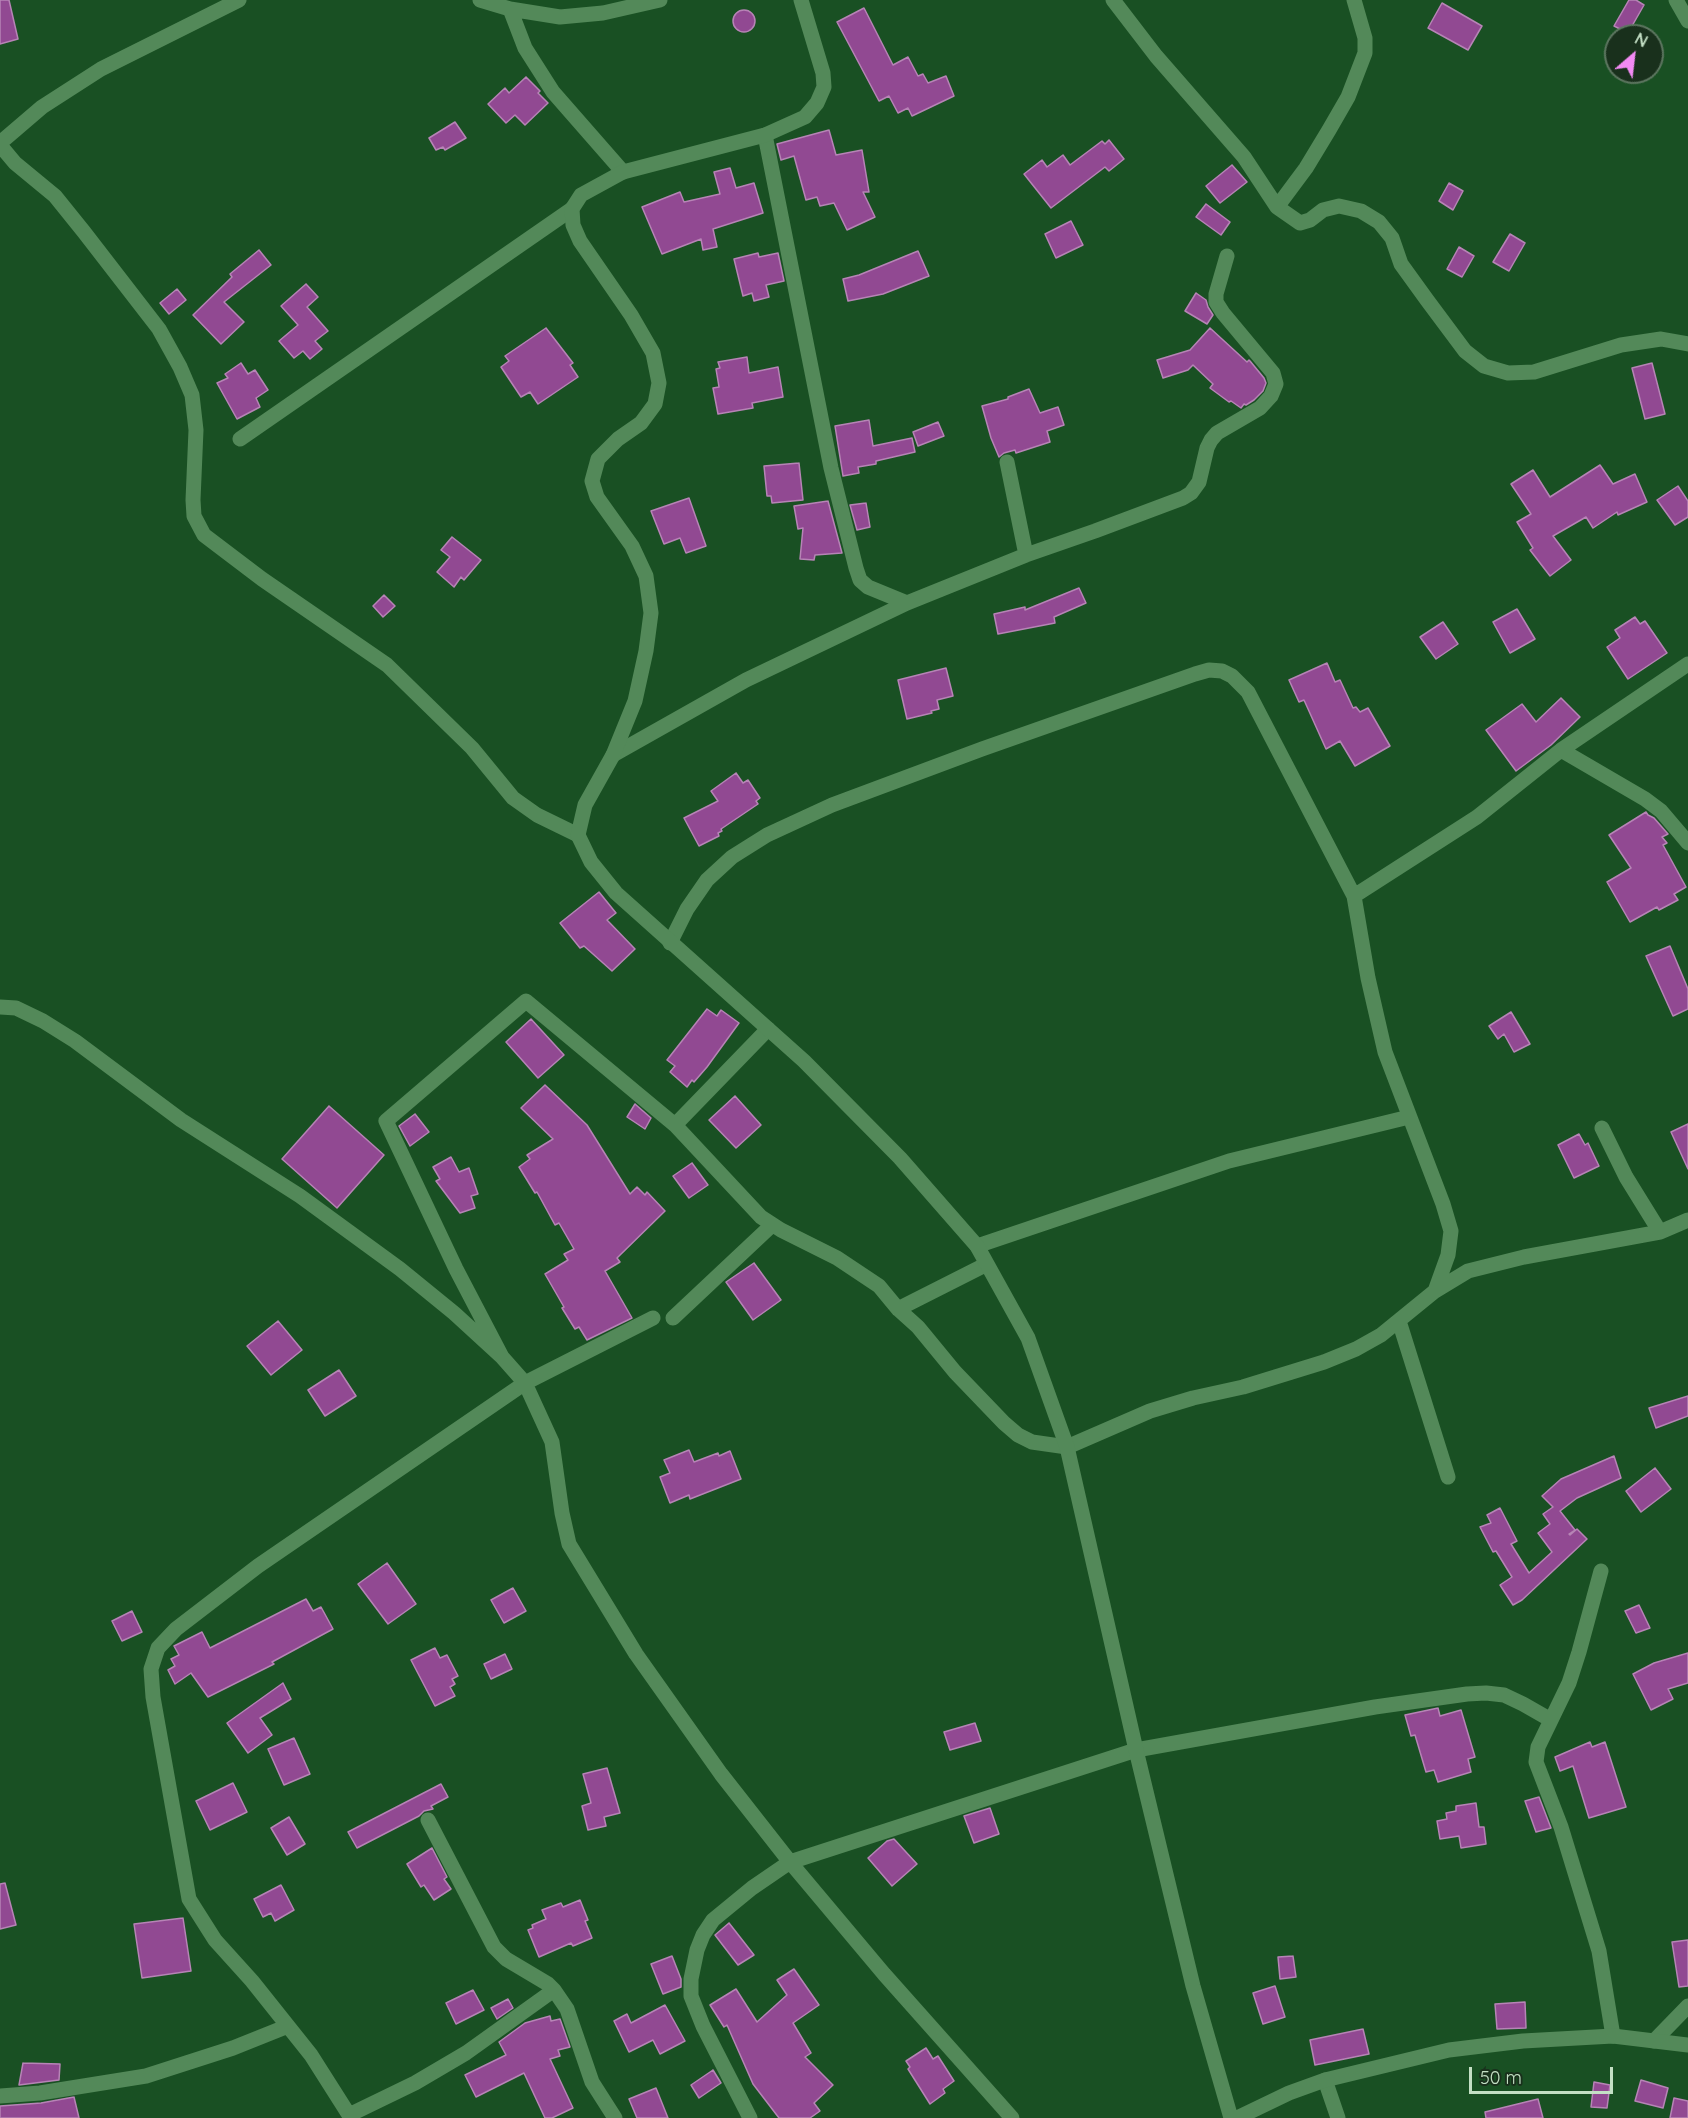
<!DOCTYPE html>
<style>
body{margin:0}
#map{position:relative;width:1688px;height:2118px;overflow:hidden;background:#195023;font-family:Quicksand,sans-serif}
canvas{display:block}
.north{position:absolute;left:1604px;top:24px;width:60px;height:60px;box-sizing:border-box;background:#19301c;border:2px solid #5d7660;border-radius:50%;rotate:28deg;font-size:16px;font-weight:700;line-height:24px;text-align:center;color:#c4e0c5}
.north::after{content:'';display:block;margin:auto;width:21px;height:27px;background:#f28af3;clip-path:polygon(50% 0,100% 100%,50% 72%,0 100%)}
.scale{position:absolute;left:1469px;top:2067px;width:144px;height:27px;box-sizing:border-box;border:3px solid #c4e0c5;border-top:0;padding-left:8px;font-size:18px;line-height:21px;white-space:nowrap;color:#c4e0c5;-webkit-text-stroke:4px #19301c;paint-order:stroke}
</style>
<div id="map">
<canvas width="1688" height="2118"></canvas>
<div class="north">N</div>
<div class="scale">50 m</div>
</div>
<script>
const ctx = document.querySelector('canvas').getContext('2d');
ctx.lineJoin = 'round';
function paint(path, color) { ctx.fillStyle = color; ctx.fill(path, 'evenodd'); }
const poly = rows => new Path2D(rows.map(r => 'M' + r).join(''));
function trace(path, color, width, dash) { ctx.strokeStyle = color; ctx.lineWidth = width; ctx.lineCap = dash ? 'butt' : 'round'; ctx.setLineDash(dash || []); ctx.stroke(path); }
const building = poly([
 [0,0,9,0,18,39,0,44,0,0],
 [1629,0,1636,0,1644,5,1628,33,1614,26,1629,0],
 [1442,3,1482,26,1468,50,1428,28,1442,3],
 [864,8,893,65,908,57,918,76,923,74,928,83,946,76,954,96,912,116,908,108,898,113,889,96,879,101,837,22,864,8],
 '733 21a11 11 0 1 1 22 0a11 11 0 1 1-22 0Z',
 [526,77,540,91,538,93,548,103,525,125,515,115,506,123,488,104,505,88,509,93,526,77],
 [455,122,466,138,445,150,443,147,436,150,429,138,455,122],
 [829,130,836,155,862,150,869,192,863,192,875,217,847,230,834,203,820,206,817,197,806,200,794,156,781,160,777,144,829,130],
 [1109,140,1124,159,1109,171,1105,167,1051,208,1024,174,1042,160,1047,167,1063,155,1070,165,1102,141,1105,144,1109,140],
 [1232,165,1247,182,1220,203,1206,186,1232,165],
 [730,168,736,188,754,183,763,213,713,229,717,247,703,250,701,239,662,254,642,207,680,192,684,202,720,194,714,172,730,168],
 [1449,183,1463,191,1453,210,1439,201,1449,183],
 [1206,204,1230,222,1221,235,1196,217,1206,204],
 [1071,221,1083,245,1056,258,1045,234,1071,221],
 [1510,234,1525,243,1509,271,1493,262,1510,234],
 [1459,247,1474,256,1462,277,1447,269,1459,247],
 [259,250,271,265,224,302,244,322,221,344,193,315,232,277,230,274,259,250],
 [918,251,929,276,883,294,848,301,843,279,859,275,918,251],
 [758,253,759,257,778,253,784,281,766,285,769,297,754,301,752,293,743,296,734,259,758,253],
 [306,284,318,297,307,307,328,331,315,341,322,349,310,359,303,351,294,358,279,341,298,325,281,306,306,284],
 [177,289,186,300,169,314,160,303,177,289],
 [1196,293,1206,300,1208,307,1213,315,1207,324,1185,311,1196,293],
 [546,328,573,363,570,365,578,377,538,404,530,392,521,397,501,367,509,361,505,356,546,328],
 [1210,328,1247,362,1249,360,1250,361,1264,378,1266,383,1263,391,1254,400,1246,405,1244,404,1241,408,1231,401,1229,402,1210,388,1213,384,1193,365,1188,370,1163,378,1157,360,1190,350,1210,328],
 [747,357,749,373,778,367,783,397,752,403,753,408,718,414,713,388,719,387,716,369,720,368,718,362,747,357],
 [241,363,248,374,255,370,268,390,256,398,260,407,237,419,217,383,228,378,225,374,241,363],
 [1652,363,1665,414,1645,419,1632,368,1652,363],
 [1029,389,1040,413,1058,407,1064,425,1047,431,1050,442,1016,453,1015,450,1004,453,999,457,991,438,982,406,1008,399,1008,397,1029,389],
 [869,420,873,446,912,438,915,452,876,461,876,464,858,467,859,473,843,476,835,426,869,420],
 [938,422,944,436,918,446,913,432,938,422],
 [799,463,803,500,772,503,771,496,767,496,764,466,799,463],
 [1600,465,1613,484,1635,474,1647,502,1618,515,1617,512,1593,528,1586,517,1553,536,1571,560,1550,576,1530,550,1533,548,1517,522,1531,514,1511,484,1533,470,1550,497,1600,465],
 [1678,486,1688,501,1688,517,1675,525,1657,500,1678,486],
 [689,498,706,546,686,553,680,538,664,544,651,511,689,498],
 [828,501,842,553,815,555,814,560,800,559,803,528,798,529,794,506,828,501],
 [866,503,870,527,857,530,850,505,866,503],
 [452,537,481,560,464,580,461,577,454,587,437,572,450,557,441,550,452,537],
 [1079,588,1086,603,1054,617,1055,623,998,634,994,614,1025,607,1025,610,1079,588],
 [384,595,395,606,383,617,373,606,384,595],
 [1517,609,1535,639,1510,653,1493,622,1517,609],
 [1635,617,1640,624,1645,621,1667,653,1628,679,1607,647,1620,638,1615,630,1635,617],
 [1443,622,1458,644,1436,659,1420,637,1443,622],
 [1327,663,1335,682,1340,680,1353,708,1356,707,1360,712,1368,708,1390,746,1355,766,1340,741,1326,749,1304,700,1299,702,1289,680,1327,663],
 [946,668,953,696,937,700,939,709,931,711,932,713,907,719,898,680,946,668],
 [1561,698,1580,717,1551,745,1516,771,1486,730,1522,704,1536,722,1561,698],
 [736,773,743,783,748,780,760,798,756,801,758,804,721,829,722,831,718,833,719,836,699,846,684,818,718,801,711,791,736,773],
 [1646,812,1648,815,1654,818,1668,834,1662,837,1667,843,1663,845,1686,887,1674,894,1678,900,1659,910,1657,907,1630,922,1607,882,1631,868,1609,835,1646,812],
 [599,892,616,913,607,920,635,949,612,971,584,946,580,948,560,923,599,892],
 [1670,946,1688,989,1688,1009,1673,1016,1646,956,1670,946],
 [707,1009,717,1016,721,1010,739,1023,707,1067,694,1082,692,1080,687,1087,670,1072,675,1066,667,1060,707,1009],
 [1511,1012,1530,1044,1514,1052,1504,1034,1498,1039,1489,1026,1511,1012],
 [531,1019,564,1055,538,1078,506,1042,531,1019],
 [545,1085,587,1125,630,1194,637,1187,645,1195,647,1192,665,1211,617,1258,620,1262,605,1271,632,1318,587,1340,579,1327,575,1329,562,1308,564,1307,545,1274,568,1260,564,1254,574,1249,559,1223,555,1225,537,1192,535,1193,519,1167,530,1159,527,1155,553,1139,521,1108,545,1085],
 [735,1096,761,1125,736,1148,709,1120,735,1096],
 [635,1104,651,1118,645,1129,627,1117,635,1104],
 [329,1106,384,1155,337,1208,282,1159,329,1106],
 [415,1114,429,1132,410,1146,399,1126,415,1114],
 [1688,1124,1688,1169,1671,1132,1688,1124],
 [1579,1134,1585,1145,1588,1143,1599,1166,1574,1178,1558,1145,1579,1134],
 [451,1157,459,1172,469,1168,478,1194,471,1196,475,1208,460,1213,436,1181,440,1179,433,1167,451,1157],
 [692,1163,708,1185,689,1198,673,1176,692,1163],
 [754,1263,781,1300,753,1320,726,1282,754,1263],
 [278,1321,302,1350,271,1375,247,1346,278,1321],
 [339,1370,356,1396,325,1416,308,1390,339,1370],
 [1688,1396,1688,1416,1656,1428,1649,1408,1688,1396],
 [689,1450,694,1462,718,1453,719,1456,730,1451,741,1479,690,1499,689,1495,670,1503,660,1477,670,1473,664,1460,689,1450],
 [1614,1456,1621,1478,1577,1498,1560,1511,1575,1530,1569,1534,1570,1535,1577,1529,1587,1539,1522,1600,1513,1605,1500,1585,1512,1577,1496,1551,1493,1552,1480,1527,1491,1523,1487,1515,1500,1508,1517,1541,1511,1544,1529,1573,1552,1552,1538,1533,1550,1524,1543,1514,1553,1507,1542,1496,1561,1479,1614,1456],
 [1655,1468,1671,1489,1641,1512,1626,1491,1655,1468],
 [387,1563,416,1604,388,1624,358,1584,387,1563],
 [513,1588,526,1611,504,1623,491,1600,513,1588],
 [306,1599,313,1611,321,1607,333,1629,272,1662,274,1664,208,1697,191,1673,175,1684,168,1670,175,1666,171,1659,179,1655,174,1646,202,1632,210,1648,306,1599],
 [1639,1605,1650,1628,1636,1633,1625,1611,1639,1605],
 [132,1611,142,1632,122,1641,112,1621,132,1611],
 [435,1648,440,1658,447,1655,458,1676,452,1679,455,1684,450,1687,455,1696,435,1706,411,1660,435,1648],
 [1688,1653,1688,1683,1668,1689,1673,1699,1651,1710,1633,1674,1654,1663,1688,1653],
 [505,1654,512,1669,491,1679,484,1664,505,1654],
 [283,1683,291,1699,260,1718,272,1735,248,1753,227,1723,283,1683],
 [1438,1708,1440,1716,1461,1710,1475,1757,1468,1759,1471,1772,1438,1782,1434,1770,1426,1772,1415,1735,1411,1736,1405,1715,1438,1708],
 [975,1723,981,1741,950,1750,944,1732,975,1723],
 [294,1738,310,1774,284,1785,268,1749,294,1738],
 [1590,1742,1592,1747,1605,1742,1626,1807,1589,1818,1573,1766,1560,1771,1555,1757,1590,1742],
 [607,1768,620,1813,604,1817,606,1826,588,1830,582,1806,591,1803,583,1774,607,1768],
 [233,1783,247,1812,210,1830,196,1801,233,1783],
 [441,1784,448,1797,431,1806,433,1809,424,1811,419,1816,357,1848,348,1832,441,1784],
 [1539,1797,1551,1828,1536,1832,1525,1801,1539,1797],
 [1476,1803,1479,1827,1484,1827,1486,1844,1461,1848,1459,1836,1440,1839,1437,1821,1447,1819,1446,1813,1456,1811,1456,1806,1476,1803],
 [990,1808,999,1834,974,1843,964,1816,990,1808],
 [289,1817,305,1844,287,1855,271,1828,289,1817],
 [894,1839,917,1864,892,1886,868,1858,887,1841,894,1839],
 [432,1848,447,1877,444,1879,451,1889,434,1900,424,1885,421,1887,407,1864,432,1848],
 [5,1883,16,1925,0,1929,0,1884,5,1883],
 [281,1885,294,1910,275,1921,271,1913,263,1917,254,1899,281,1885],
 [580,1900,588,1920,585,1921,592,1938,573,1946,571,1943,539,1957,528,1930,533,1928,532,1925,546,1919,542,1910,561,1903,563,1907,580,1900],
 [183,1918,191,1971,142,1978,134,1924,183,1918],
 [729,1923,754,1955,738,1965,715,1935,729,1923],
 [1688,1940,1688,1986,1679,1987,1672,1942,1688,1940],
 [672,1956,681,1979,681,1987,663,1994,651,1964,672,1956],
 [1293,1956,1296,1977,1280,1979,1278,1957,1293,1956],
 [794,1969,819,2005,793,2023,811,2053,805,2057,833,2085,814,2103,820,2111,810,2118,779,2118,753,2084,727,2025,724,2027,710,2005,736,1989,757,2022,787,1995,777,1980,794,1969],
 [1275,1986,1285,2017,1263,2024,1253,1993,1275,1986],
 [473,1990,484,2010,456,2024,446,2003,473,1990],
 [508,1999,513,2008,497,2019,491,2008,508,1999],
 [1525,2002,1526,2028,1497,2029,1495,2004,1525,2002],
 [665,2005,685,2041,660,2054,653,2040,629,2052,614,2021,627,2014,631,2023,665,2005],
 [550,2016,551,2021,560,2019,570,2047,558,2050,560,2056,550,2059,573,2108,552,2118,545,2118,524,2073,476,2097,465,2075,506,2055,499,2042,525,2023,550,2016],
 [1363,2029,1369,2054,1315,2065,1310,2040,1363,2029],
 [926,2048,933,2059,938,2056,954,2081,943,2089,945,2093,930,2104,908,2069,910,2067,906,2061,926,2048],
 [23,2063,60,2064,59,2080,19,2085,23,2063],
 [713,2070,721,2083,699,2098,691,2085,713,2070],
 [1641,2080,1668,2088,1663,2108,1635,2101,1641,2080],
 [1594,2082,1610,2085,1607,2108,1591,2107,1594,2082],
 [656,2088,668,2118,637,2118,629,2099,656,2088],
 [74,2097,79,2118,0,2118,0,2106,41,2103,74,2097],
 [1674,2098,1688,2101,1688,2118,1670,2118,1674,2098],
 [1538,2099,1543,2118,1486,2118,1485,2112,1538,2099]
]);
paint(building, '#914992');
trace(building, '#b784b6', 1.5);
trace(poly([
 [480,0,510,9,560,17,603,13,660,0],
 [1113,0,1156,56,1244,157,1277,207,1300,223,1310,220,1323,210,1339,206,1361,211,1379,222,1392,238,1401,264,1427,300,1465,351,1484,366,1508,373,1534,372,1621,345,1661,339,1688,344],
 [1676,0,1688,21],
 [510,9,525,48,553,92,623,172],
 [765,135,831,468,856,568,860,580,868,587,907,603],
 [0,143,42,107,101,69,239,0],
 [0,145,15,163,55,196,84,232,159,329,180,367,192,395,196,430,193,500,194,516,204,535,262,579,387,665,472,748,513,798,537,815,578,835],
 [1277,207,1306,168,1329,130,1348,97,1365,53,1365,38,1354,0],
 [240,439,572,209],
 [1007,462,1026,555],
 [1561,750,1645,799,1661,811,1688,843],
 [613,755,746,680,907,603,1026,555,1095,531,1183,498,1191,493,1199,482,1207,448,1211,440,1217,433,1260,408,1271,396,1276,384,1273,373,1223,313,1216,302,1216,294,1227,256],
 [1354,896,1477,817,1561,750,1688,664],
 [670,943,687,909,707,880,732,857,767,835,832,805,982,749,1195,674,1209,670,1222,671,1232,676,1248,692,1354,896,1368,978,1385,1052,1443,1204,1451,1231,1448,1255,1435,1291],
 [0,1007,16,1008,43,1021,75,1041,181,1120,300,1196,400,1269,454,1313,502,1357,525,1383,552,1442,562,1513,569,1544,636,1654,721,1774,790,1862,884,1974,1012,2118],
 [675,1125,768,1029],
 [1602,1128,1626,1177,1660,1232],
 [977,1246,1229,1161,1409,1117],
 [898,1309,985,1265],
 [673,1318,772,1225],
 [1399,1321,1448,1477],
 [502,1357,456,1269,386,1121,526,1001,675,1125,761,1217,781,1230,837,1258,879,1286,898,1309,918,1327,955,1372,1004,1423,1018,1435,1032,1442,1067,1447,1150,1411,1193,1398,1243,1387,1324,1362,1356,1349,1381,1335,1435,1291,1468,1271,1524,1257,1660,1232,1688,1220],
 [1601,1571,1579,1652,1569,1683,1538,1747,1536,1762,1561,1827,1599,1951,1613,2036],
 [428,1820,494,1947,506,1959,548,1984,554,1990,567,2009,592,2082,615,2118],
 [1654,2041,1688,2006],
 [1325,2080,1338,2118],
 [0,2096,40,2093,146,2076,233,2048,288,2026],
 [349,2115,415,2083,466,2053,554,1990],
 [351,2118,311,2055,252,1981,215,1940,189,1899,153,1697,151,1669,158,1648,176,1629,258,1566,525,1383,653,1318],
 [750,2118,703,2026,691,1996,691,1979,697,1950,703,1935,713,1920,752,1888,790,1862,1136,1750,1375,1707,1467,1694,1486,1693,1504,1695,1523,1704,1551,1720]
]), '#538959', 15);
trace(poly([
 [801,0,823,73,824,87,817,103,805,117,765,135,623,172,581,195,572,209,573,225,580,241,631,315,653,353,659,383,655,404,641,423,618,439,598,459,592,481,597,497,632,546,646,576,651,613,646,651,635,701,613,755,585,805,578,835,591,862,616,893,804,1061,900,1158,977,1246,1028,1338,1067,1447,1136,1750,1193,1986,1231,2118],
 [1237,2118,1289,2093,1325,2080,1449,2050,1523,2041,1613,2036,1688,2045]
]), '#538959', 15);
</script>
